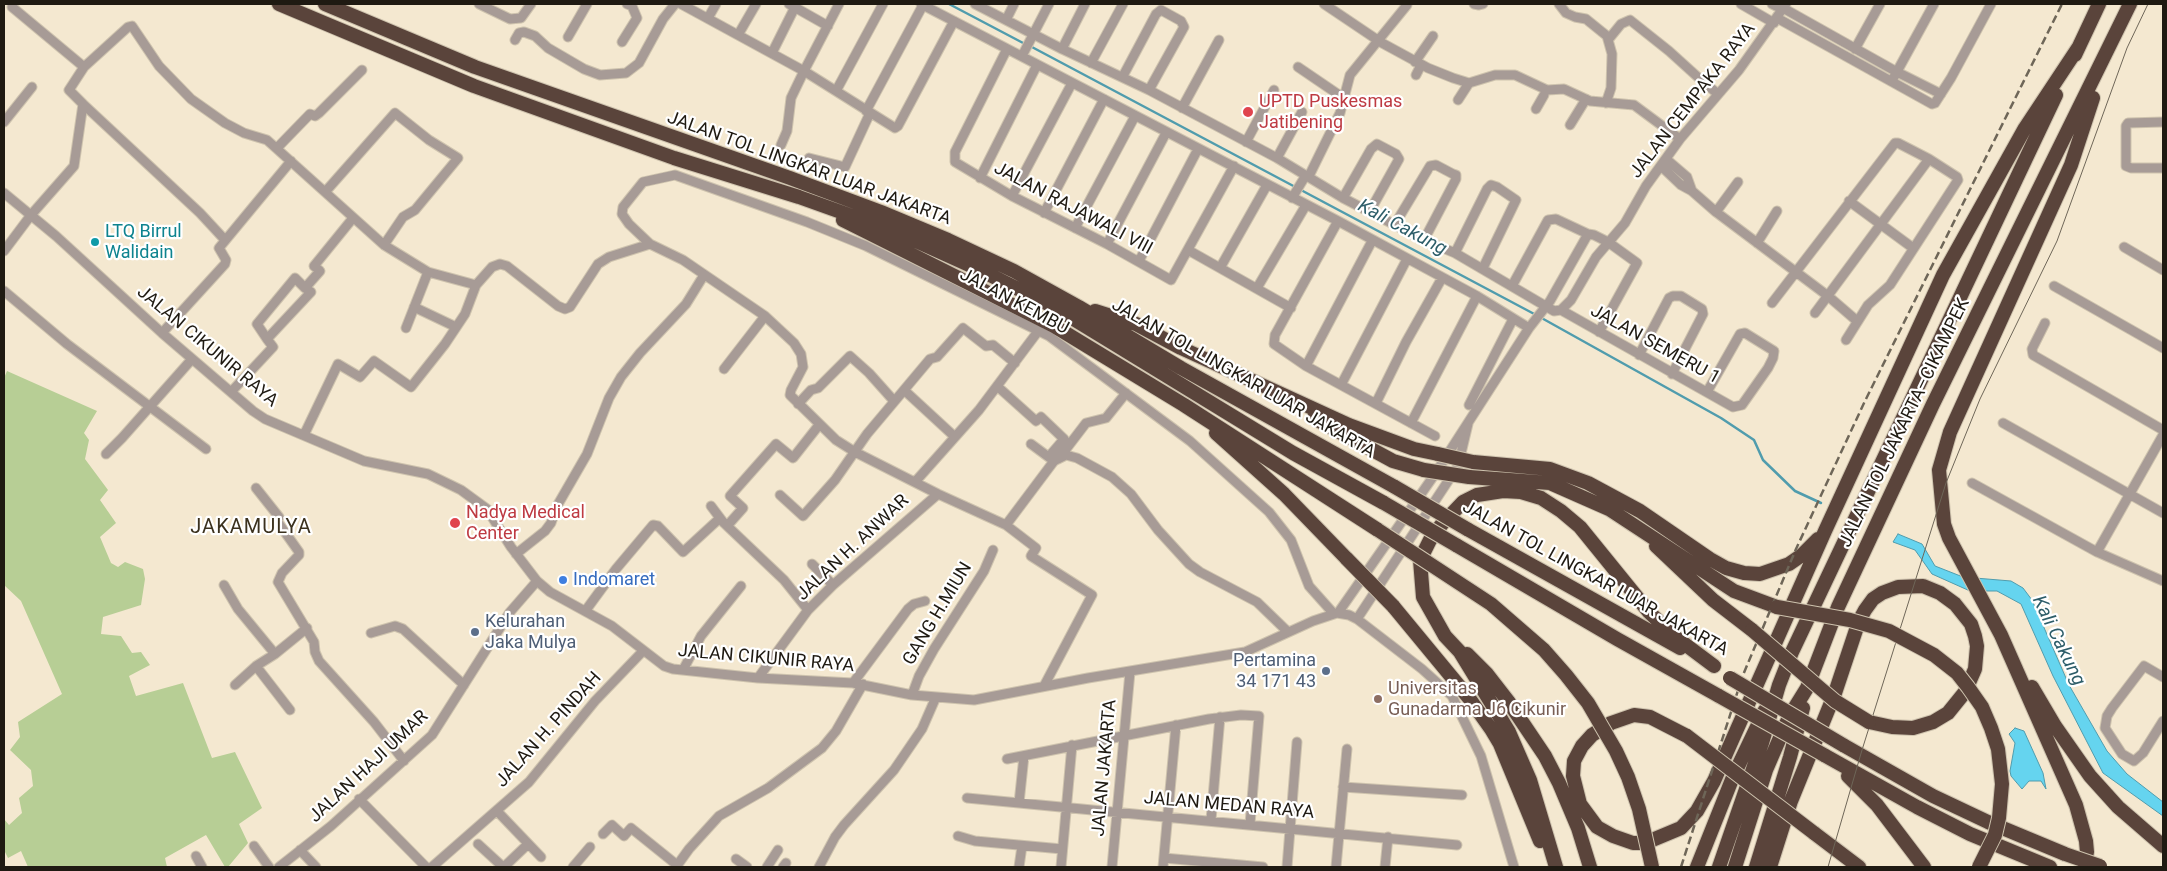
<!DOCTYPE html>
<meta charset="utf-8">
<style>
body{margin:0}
#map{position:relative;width:2167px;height:871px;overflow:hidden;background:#f4e8d0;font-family:Roboto,sans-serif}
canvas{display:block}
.frame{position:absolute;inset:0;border:5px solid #1f1a12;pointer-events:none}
</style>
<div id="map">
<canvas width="2167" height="871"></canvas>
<div class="frame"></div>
</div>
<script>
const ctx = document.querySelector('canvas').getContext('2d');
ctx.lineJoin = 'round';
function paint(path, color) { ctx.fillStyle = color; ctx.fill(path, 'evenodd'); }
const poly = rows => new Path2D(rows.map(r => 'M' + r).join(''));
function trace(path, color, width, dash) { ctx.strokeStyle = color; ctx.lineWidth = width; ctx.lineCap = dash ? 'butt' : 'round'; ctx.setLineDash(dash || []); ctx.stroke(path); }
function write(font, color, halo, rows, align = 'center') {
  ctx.font = font + ' Roboto,sans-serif'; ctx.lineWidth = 4.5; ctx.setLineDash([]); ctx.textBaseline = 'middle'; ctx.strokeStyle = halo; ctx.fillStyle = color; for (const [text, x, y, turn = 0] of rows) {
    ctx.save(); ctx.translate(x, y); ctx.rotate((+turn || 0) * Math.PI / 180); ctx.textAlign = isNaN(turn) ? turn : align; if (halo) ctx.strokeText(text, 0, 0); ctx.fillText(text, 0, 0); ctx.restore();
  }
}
paint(poly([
 [7,371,97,411,84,433,89,440,85,459,108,490,100,500,116,523,100,537,111,563,118,567,125,562,143,569,145,579,141,605,103,617,101,634,121,636,132,653,141,652,150,665,129,676,136,696,183,683,212,758,235,752,262,808,239,824,248,843,228,867,225,867,206,835,165,858,167,867,28,867,21,851,8,858,4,850,4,819,9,825,22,813,19,798,33,786,31,770,10,750,20,737,18,722,62,694,21,601,4,585,4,378]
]), '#b7ce95');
const water = poly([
 [1898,534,1922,544,1935,566,1963,577,2011,581,2023,588,2032,600,2069,685,2107,751,2127,774,2163,802,2163,816,2103,773,2053,676,2021,604,1997,591,1970,591,1932,574,1915,550,1893,542,1898,534],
 [2015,728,2024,731,2043,773,2046,789,2041,781,2029,781,2022,789,2011,776,2010,771,2015,743,2009,734,2015,728]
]);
paint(water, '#65d4ef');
trace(water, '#509cad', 1);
trace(poly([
 [949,4,1025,44],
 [1030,46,1538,316,1721,418,1754,440,1763,460,1795,491,1821,503]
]), '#509cad', 2.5);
const minor = poly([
 [479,4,510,19,521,18,531,4],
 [681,4,804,71,895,128,898,126,954,21],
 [789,4,828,26],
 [921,4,1338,221,1477,296,1529,328],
 [975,4,1062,49,1149,90,1277,158,1343,198,1424,240,1455,253,1554,311,1561,310,1571,300,1596,257,1625,223,1646,186,1680,139,1739,70,1786,4],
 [1324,4,1382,43,1428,68,1453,78,1469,83,1495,75,1515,75,1547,90,1564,89,1590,101,1634,105,1680,139],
 [1474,4,1479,5,1483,4],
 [1559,4,1566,13,1575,17,1586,19,1607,36,1612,54,1611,88,1606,103],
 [1741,4,1774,23],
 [1772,4,1782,9],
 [1783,8,1897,72,1941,94],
 [708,18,716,4],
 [1777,18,1932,104,1935,103,1951,78,1991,4],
 [1006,20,1014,4],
 [738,35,756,4],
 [568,37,587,4],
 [515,40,519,33,524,32,535,36,548,48,584,69,600,75,626,73,639,63,663,19,675,4],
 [1608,40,1621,24,1630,20,1669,51,1701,80,1718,94],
 [622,42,637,18,632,6,627,4],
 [1007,49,955,152,955,162,1012,196,1107,244,1171,280,1234,166],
 [1062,49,1085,4],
 [1855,49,1880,4],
 [772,53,795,7],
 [1022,56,1049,4],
 [1415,62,1433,36],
 [1091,63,1123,4],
 [84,67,128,27,132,26,159,66,191,99,225,123,244,133,267,140,384,245,428,272,476,285],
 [1298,67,1345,99],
 [1416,75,1421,65],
 [1123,76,1156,14,1161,10,1181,21,1184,27,1149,90],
 [1894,77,1934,4],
 [836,91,883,4],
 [1458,100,1469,83],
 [83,104,200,213,225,240],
 [1182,108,1219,40],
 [1536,109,1544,95],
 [866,111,923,5],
 [4,122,32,87],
 [2163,122,2128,123,2126,126,2126,166,2131,168,2163,168],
 [1570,125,1586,99],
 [1246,142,1274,90],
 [781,145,787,131,791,98,804,71,839,4],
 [277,148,310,114,315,116,319,113,362,70],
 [809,158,845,167,870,113],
 [1277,158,1302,112],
 [1666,159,1687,177,1692,191],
 [1661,166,1681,185,1692,191,1716,212,1828,296,1857,321],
 [1309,176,1340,113,1350,75,1407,5],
 [980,178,1037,65],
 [326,191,395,113,429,140,458,158,415,210,403,217,384,245],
 [4,193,56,236,162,333,253,411,265,419,364,461,428,474,461,490,487,509,511,547,537,581,550,592,612,626,664,666,673,669,758,678,853,683,912,695,974,700,1088,678,1245,652,1313,621,1337,613,1349,615,1357,619,1422,669,1452,696,1481,756,1514,867],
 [1012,196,1072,83],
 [1292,198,1306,175],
 [1343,198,1371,149,1377,144,1396,154,1399,159,1370,211],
 [1849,201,1913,248],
 [1716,212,1738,182],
 [1044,213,1104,99],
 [1338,221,1275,335,1274,344,1306,366,1435,436],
 [1395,224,1430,166,1436,165,1453,174,1456,175,1456,179,1424,240],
 [1075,228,1135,116],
 [1757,243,1777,211],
 [1107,244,1166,133],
 [2124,247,2163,270],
 [1188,250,1291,308],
 [4,251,31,215,74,166,83,104,69,90,84,67,12,7],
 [1455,253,1487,189,1491,185,1497,187,1516,200,1483,268],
 [1139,261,1198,149],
 [1220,268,1267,185],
 [1512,286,1548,220,1556,219,1588,234],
 [2054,286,2163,348],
 [1257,288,1306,205],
 [4,291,67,344,206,449],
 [1772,303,1895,143,1898,143,1929,159,1957,177,1958,180,1890,285,1868,305,1846,340],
 [414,307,456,327],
 [1561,310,1733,407,1742,405,1768,368,1773,358,1774,351,1745,333,1740,334,1707,392],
 [1815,313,1929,159],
 [2045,323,2032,349,2033,355,2163,430],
 [406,328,428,272],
 [162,333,225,264,226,260,219,248,291,161],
 [267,339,257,324,295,278,305,288],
 [1639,355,1669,298,1673,296,1681,296,1702,309,1703,314,1672,374],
 [1306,366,1372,241],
 [724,369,765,316],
 [1341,385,1407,259],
 [997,386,1036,421,1041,417,1064,439,1052,453,1058,459],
 [904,390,955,437],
 [231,392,273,347,267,339,311,292,305,288,320,271,314,266,353,218],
 [1376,403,1406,342,1442,278],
 [798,404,811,390,818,388,850,356,869,373,894,401],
 [1469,405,1513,319],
 [1411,423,1477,296],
 [2003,423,2163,513],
 [304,435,338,364,360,377,374,361,411,387,445,344,465,314,476,285,492,267,500,264,507,266,558,306,565,309,570,307,598,264,609,257,650,244],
 [1031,444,1054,461],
 [106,454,122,438,192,359],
 [1060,457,1086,423,1106,418,1126,393],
 [915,482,979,410,1039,330],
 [1972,483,2097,552,2163,581],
 [256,488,279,517,277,521,299,552,299,555,282,573,278,582,314,642,315,652,319,661,374,722,404,761],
 [780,495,803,516,835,480,867,434,904,390,930,359,937,357,963,328,986,346,993,345,1015,363],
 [711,506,723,522,784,580,808,610],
 [1006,525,1054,461,1066,455,1077,458,1112,477,1131,494,1158,530,1189,564,1200,572,1257,602,1288,632],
 [727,526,743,508,730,496,776,444,793,458,819,425],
 [2097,552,2163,435],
 [516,554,545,531,551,523,557,506,587,454,609,398,621,377,640,353,686,304,704,275],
 [812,564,833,585],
 [224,585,238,609,275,654,307,628],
 [586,610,616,569,653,525,658,526,683,552,720,518],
 [1338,613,1435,474,1529,328,1550,301,1588,234,1594,235,1608,242,1637,263,1599,332],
 [1357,619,1458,466,1468,424],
 [371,633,395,626,403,629,464,685],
 [256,666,290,710],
 [683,670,701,636,741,586],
 [2163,677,2144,666,2112,708,2107,716,2105,728,2122,754,2134,761,2143,753,2163,721],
 [758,678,808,610,833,585,938,494],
 [853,683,908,609,914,604,925,601],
 [235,685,256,666,275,654],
 [1044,686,1092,595,1031,556,1036,548,1006,525,938,494,855,452,836,440,790,395,791,390,803,367,801,354,794,343,765,316,683,260,650,244,629,224,622,214,623,207,643,182,675,175,807,222,866,246,1049,336,1190,441,1269,512,1291,540,1309,586,1334,614],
 [912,695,919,676,934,649,984,571,993,550],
 [1007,759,1209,719,1241,715,1259,716,1250,824],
 [1343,787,1462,795],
 [967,798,1457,845],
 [359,799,426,867],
 [1019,803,1024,756],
 [497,811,541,857],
 [1211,820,1220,717],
 [603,834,612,825,624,836,631,828,677,865],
 [958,836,975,841,1062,849],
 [478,844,502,866,506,865,528,844],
 [254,846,269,867],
 [300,850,316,867],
 [196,856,202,867],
 [1164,858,1263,867],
 [736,859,747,867],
 [279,867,331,826,432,735,510,612,537,581],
 [432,867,529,782,595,701,643,651],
 [573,867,590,847],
 [676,867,689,849,719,816,768,788,822,748,836,731,863,684],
 [767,867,778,850],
 [783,867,786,863],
 [819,867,835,837,844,825,894,770,922,729,936,697],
 [1019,867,1022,846],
 [1061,867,1072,745],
 [1112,867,1130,672],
 [1163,867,1176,725],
 [1287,867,1297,742],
 [1336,867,1347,749],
 [1385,867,1388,837]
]);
const highway = poly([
 [279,4,474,86,674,158,799,197,894,231,974,267,1054,307,1293,453,1384,503],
 [325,4,475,67,790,178,881,212,948,240,1014,271,1079,307,1181,368,1395,487],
 [2075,55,2099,4],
 [843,220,1054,326,1184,405,1378,530],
 [1095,311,1136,324,1181,348,1349,425,1414,449,1438,454],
 [1314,418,1393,461,1424,470],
 [1216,433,1284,494,1347,559],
 [1473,462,1550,469,1588,483,1640,511,1710,559,1726,568,1744,573,1760,574,1789,564,1802,555,1818,539],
 [1469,477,1550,483,1609,509,1734,591,1777,607],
 [1467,529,1680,648],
 [1456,545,1617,639,1719,696],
 [1656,546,1713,600,1752,630],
 [1393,606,1469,698,1491,729,1500,744,1540,841],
 [1467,654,1487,674,1508,701,1545,756,1559,783,1578,828,1590,867],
 [2032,687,2055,726,2090,776,2118,807,2163,846],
 [1687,736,1650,717,1634,715,1611,723,1592,735,1582,746,1574,761,1573,776,1580,804,1597,827,1613,836,1633,843,1645,843,1681,828,1697,811,1714,781,1825,531,1943,275,2025,128,2078,48],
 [1843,745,1933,796,1988,822,2065,854],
 [1824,755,1917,807,1970,834,2050,867],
 [1848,776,1877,805,1924,867],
 [1814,833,1859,867],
 [1556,867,1530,780,1509,732,1460,652,1445,636,1423,597,1420,560,1430,540,1442,524,1463,502,1477,495,1503,491,1521,492,1541,498,1561,511,1580,527,1649,612,1674,636,1714,666],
 [1697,867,1733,777,1765,710],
 [1719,867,1762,743,1779,685,1792,652,2056,95],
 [1735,867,1766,770,1789,717,1807,688,1838,607,1933,404,2130,4],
 [1756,867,1790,757,1803,708],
 [1770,867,1791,801,1835,693,1859,621,1865,610,1873,599,1882,593,1898,587,1923,586,1940,593,1955,604,1971,624,1975,636,1977,646,1975,669,1965,692,1948,713,1933,722,1913,728,1892,727,1869,722],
 [2084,867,2087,852,2086,841,2076,805,2001,635,1949,538,1944,524,1939,470,1950,432,2071,165,2093,98]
]);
trace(minor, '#cec3ae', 11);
trace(highway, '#cec3ae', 16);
trace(minor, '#a79b96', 9);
trace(highway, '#5a443b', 14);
trace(poly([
 [1828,867,1862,750,1946,483,1980,399,2057,241,2127,48,2148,4]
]), '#6e6658', 1);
trace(poly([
 [1681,867,1743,675,1796,549,1865,401,2062,4]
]), '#6e6658', 2.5, [8, 4]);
const highwayBridge = poly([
 [1438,454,1473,462],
 [1424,470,1469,477],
 [1395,487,1467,529],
 [1384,503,1456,545],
 [1378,530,1491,604,1544,650,1566,675,1588,703,1616,751,1628,777,1639,809,1652,867],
 [1347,559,1393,606],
 [1777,607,1850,620,1889,631,1934,655,1957,673,1968,687,1982,707,1991,728,1998,749,2002,784,1999,818,1995,835,1979,867],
 [1752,630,1835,701,1869,722],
 [1730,678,1843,745],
 [1719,696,1824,755],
 [1687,736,1814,833],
 [2065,854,2100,866]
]);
trace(highwayBridge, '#cec3ae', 16, []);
trace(highwayBridge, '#5a443b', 14);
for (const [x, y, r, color] of [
 [1248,112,6,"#e0444e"],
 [95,242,5,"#0f9aa8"],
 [455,523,6,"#e0444e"],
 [563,580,5,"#3f7fe0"],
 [475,632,5,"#5c6f8a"],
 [1326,671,5,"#5c6f8a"],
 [1378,699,5,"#8d6e63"]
]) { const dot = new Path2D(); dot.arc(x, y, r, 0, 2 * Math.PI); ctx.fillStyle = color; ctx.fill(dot); trace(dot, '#fff', 2); }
write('18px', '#1f1a12', '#fff', [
 ["JALAN CEMPAKA RAYA",1693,101,-52],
 ["JALAN TOL LINGKAR LUAR JAKARTA",809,169,20],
 ["JALAN RAJAWALI VIII",1073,209,28],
 ["JALAN KEMBU",1014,302,28],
 ["JALAN SEMERU 1",1655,345,29],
 ["JALAN CIKUNIR RAYA",207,347,40],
 ["JALAN TOL LINGKAR LUAR JAKARTA",1243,379,30],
 ["JALAN TOL JAKARTA–CIKAMPEK",1905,423,-64],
 ["JALAN H. ANWAR",853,548,-43],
 ["JALAN TOL LINGKAR LUAR JAKARTA",1595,579,29],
 ["GANG H.MIUN",938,614,-59],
 ["JALAN CIKUNIR RAYA",766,659,5],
 ["JALAN H. PINDAH",549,730,-48],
 ["JALAN HAJI UMAR",369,767,-43],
 ["JALAN JAKARTA",1105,768,-85],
 ["JALAN MEDAN RAYA",1229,806,5]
]);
write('18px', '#be3a42', '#fff', [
 ["UPTD Puskesmas",1259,102],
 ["Jatibening",1259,123],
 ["Nadya Medical",466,513],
 ["Center",466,534]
], 'left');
write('18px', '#0d838f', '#fff', [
 ["LTQ Birrul",105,232],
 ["Walidain",105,253]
], 'left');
write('18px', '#366cbe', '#fff', [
 ["Indomaret",573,580]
], 'left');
write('18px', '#4e5e75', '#fff', [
 ["Kelurahan",485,622],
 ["Jaka Mulya",485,643],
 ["Pertamina",1316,661,"right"],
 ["34 171 43",1316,682,"right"]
], 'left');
write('18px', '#785e54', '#fff', [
 ["Universitas",1388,689],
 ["Gunadarma J6 Cikunir",1388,710]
], 'left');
write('italic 19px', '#2d5d69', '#fff', [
 ["Kali Cakung",1402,228,28],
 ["Kali Cakung",2058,641,64]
]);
ctx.letterSpacing = '1px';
write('20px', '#3b311e', '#fff', [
 ["JAKAMULYA",251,528]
]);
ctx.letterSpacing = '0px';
</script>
